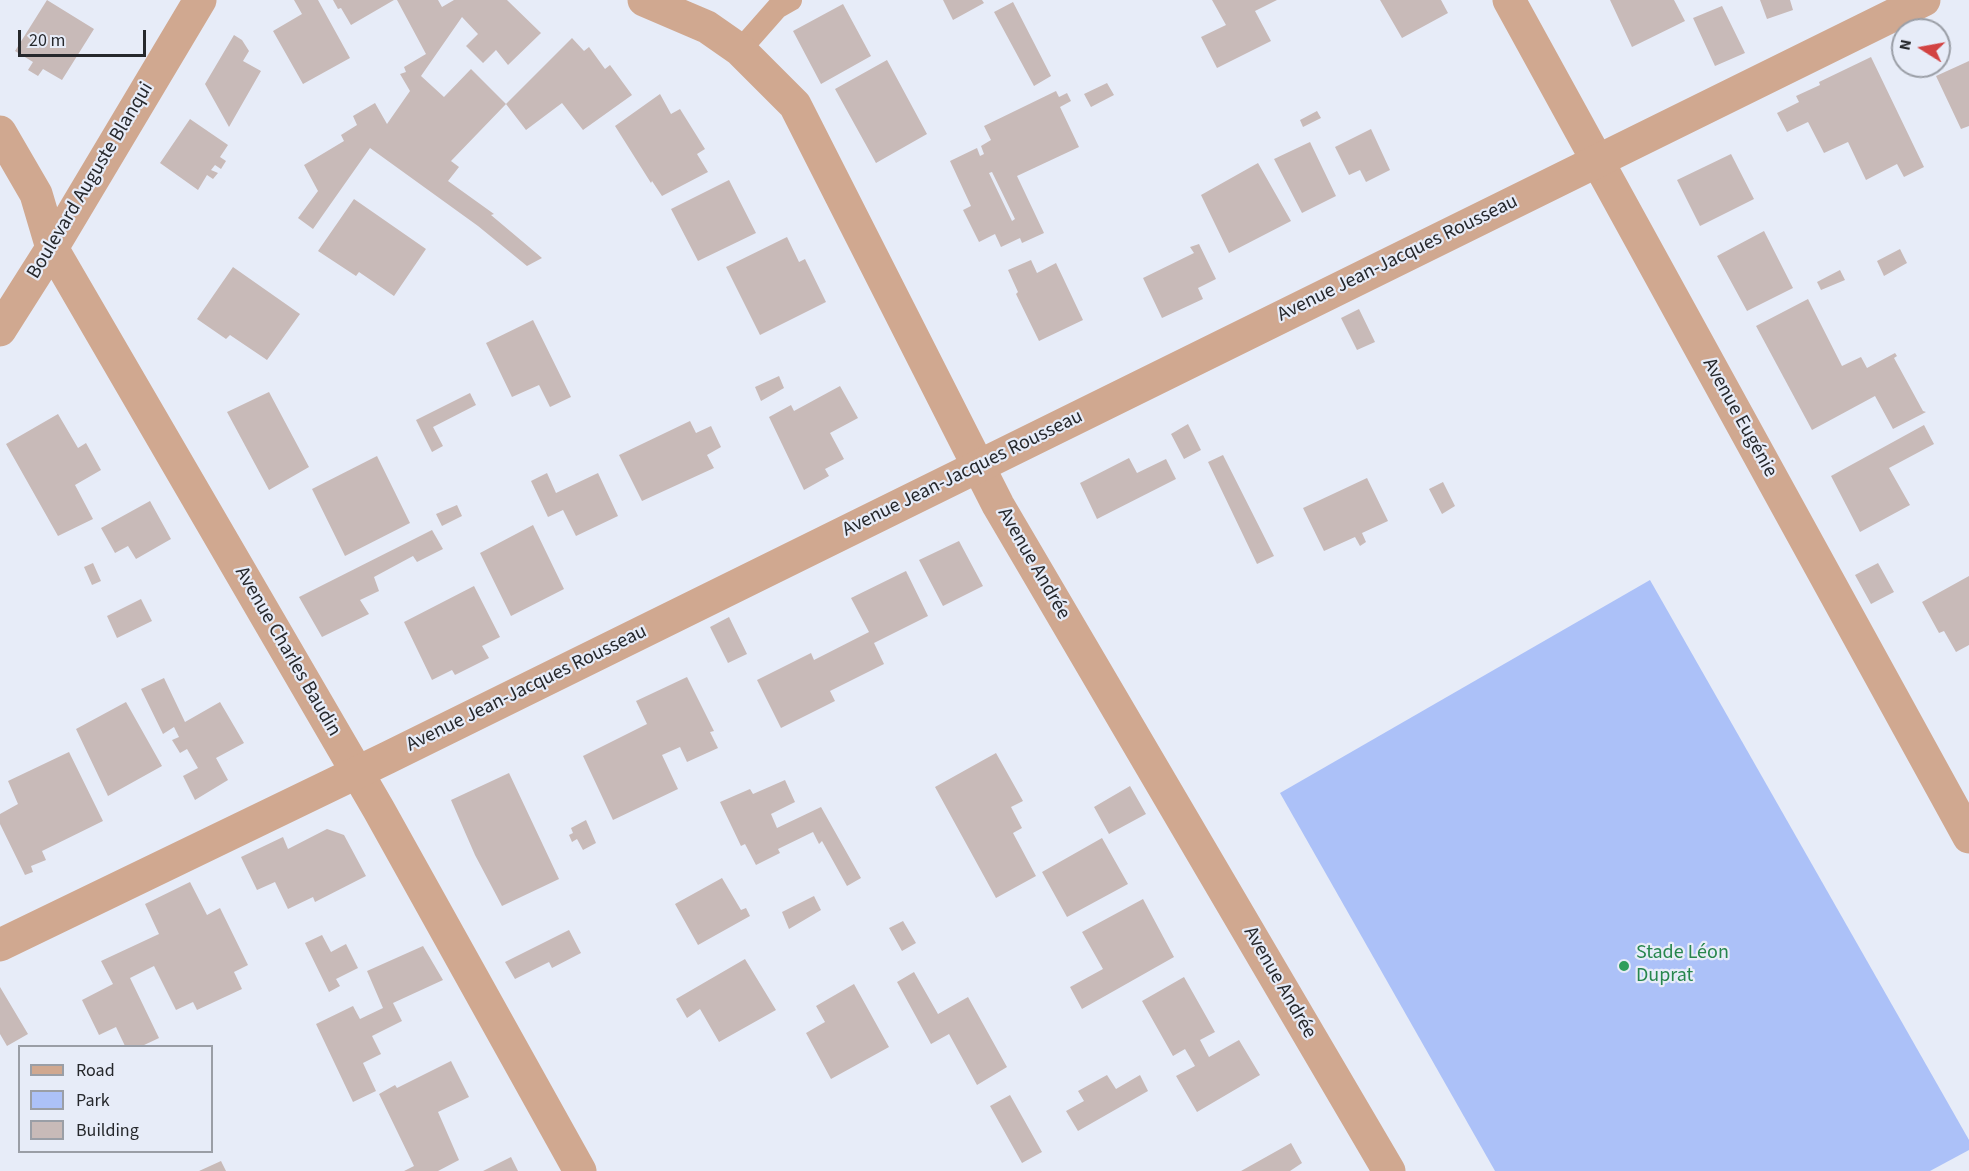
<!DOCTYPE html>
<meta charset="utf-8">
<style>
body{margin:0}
#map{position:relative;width:1969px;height:1171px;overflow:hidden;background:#e7ecf8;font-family:"Source Sans 3",sans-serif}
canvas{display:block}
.legend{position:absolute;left:18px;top:1045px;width:195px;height:108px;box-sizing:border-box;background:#e7ecf8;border:2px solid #9a9ea6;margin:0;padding:8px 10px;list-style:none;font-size:18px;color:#26282c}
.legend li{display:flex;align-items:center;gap:12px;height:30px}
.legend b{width:30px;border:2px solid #9a9ea6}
.north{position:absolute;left:1891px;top:18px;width:60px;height:60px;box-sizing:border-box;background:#e7ecf8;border:2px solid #9a9ea6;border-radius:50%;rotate:281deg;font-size:16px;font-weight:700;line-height:24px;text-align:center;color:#26282c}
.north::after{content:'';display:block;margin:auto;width:21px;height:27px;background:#d24342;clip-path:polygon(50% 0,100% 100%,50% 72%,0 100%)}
.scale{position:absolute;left:18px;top:30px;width:128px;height:27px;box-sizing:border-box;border:3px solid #26282c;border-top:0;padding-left:8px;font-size:18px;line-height:21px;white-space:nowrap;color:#26282c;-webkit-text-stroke:4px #e7ecf8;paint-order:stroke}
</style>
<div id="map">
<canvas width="1969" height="1171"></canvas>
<ul class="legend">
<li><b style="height:8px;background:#d0a890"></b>Road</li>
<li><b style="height:16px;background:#acc1f8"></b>Park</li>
<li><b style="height:16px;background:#c8bab8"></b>Building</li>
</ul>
<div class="north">N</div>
<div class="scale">20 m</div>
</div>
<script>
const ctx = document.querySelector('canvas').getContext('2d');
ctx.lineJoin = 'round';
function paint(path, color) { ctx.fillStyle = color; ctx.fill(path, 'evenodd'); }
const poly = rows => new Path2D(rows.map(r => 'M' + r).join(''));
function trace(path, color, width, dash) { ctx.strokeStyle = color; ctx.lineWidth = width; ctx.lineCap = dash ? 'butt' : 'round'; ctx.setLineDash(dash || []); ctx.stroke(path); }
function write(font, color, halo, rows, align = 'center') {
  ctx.font = font + ' "Source Sans 3",sans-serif'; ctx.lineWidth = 4.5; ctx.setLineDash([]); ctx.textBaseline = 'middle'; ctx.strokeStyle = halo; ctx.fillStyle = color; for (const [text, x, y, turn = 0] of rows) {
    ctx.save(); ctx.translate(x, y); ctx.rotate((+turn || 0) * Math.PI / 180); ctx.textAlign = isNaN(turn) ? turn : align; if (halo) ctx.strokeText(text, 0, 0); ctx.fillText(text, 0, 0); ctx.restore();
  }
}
paint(poly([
 [1650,580,1969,1140,1969,1150,1930,1171,1495,1171,1280,793]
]), '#acc1f8');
paint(poly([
 [47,0,94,29,62,80,43,69,38,76,28,70,33,62,15,51],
 [294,0,318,0,350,58,303,84,273,31,302,14],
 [333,0,394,0,351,25,341,8,338,9],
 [397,0,438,0,442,7,454,0,507,0,541,33,508,65,496,50,483,63,466,46,478,34,462,17,421,76,444,97,471,69,506,104,572,38,584,51,589,47,605,69,610,65,632,95,583,130,562,103,526,130,506,104,451,161,459,167,448,181,494,214,491,215,542,258,527,266,478,226,370,148,313,229,298,218,318,191,304,165,344,141,341,135,357,125,353,116,375,103,387,124,410,91,400,74,406,72,404,67,426,54],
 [943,0,982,0,984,3,953,20],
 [1212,0,1277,0,1255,11,1271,41,1217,68,1201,37,1226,25],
 [1380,0,1441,0,1448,13,1402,38],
 [1610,0,1674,0,1685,21,1632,47],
 [1760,0,1790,0,1793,10,1767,19],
 [1013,2,1051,76,1034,86,994,12],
 [843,4,871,56,821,84,793,31],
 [1722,6,1745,53,1715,66,1693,18],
 [234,35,242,40,249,51,243,61,261,71,229,127,205,84],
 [1871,57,1924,167,1904,177,1897,164,1866,180,1848,142,1824,153,1808,122,1787,132,1777,113,1799,102,1796,96,1820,85,1819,82],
 [887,60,927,134,876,163,835,89],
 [1969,61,1969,126,1961,129,1936,76],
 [1107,83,1114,95,1091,107,1084,94],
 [1056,91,1059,97,1067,93,1071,101,1060,107,1079,147,1017,176,1044,233,1022,243,1020,238,1001,247,995,234,979,242,963,210,971,206,950,161,977,148,980,156,984,154,981,146,991,140,984,126],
 [992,172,1015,219,1012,221,989,173],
 [660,94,671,114,680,109,705,149,697,154,708,172,662,196,652,181,651,183,615,126],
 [1317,111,1321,118,1303,127,1300,120],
 [190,119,228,145,220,157,226,161,221,169,215,165,211,170,218,173,213,179,207,175,198,190,160,163],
 [1371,129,1390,170,1366,182,1360,170,1349,175,1335,147],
 [1310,142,1336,196,1302,213,1274,159],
 [1731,154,1754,199,1700,226,1677,180],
 [1258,163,1291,221,1229,253,1201,195],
 [729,180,756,233,698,261,671,209],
 [354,199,426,249,394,296,359,272,356,276,318,251],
 [1764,231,1793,288,1747,311,1717,256],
 [787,237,799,262,805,259,826,302,760,335,726,267],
 [1199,244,1216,279,1198,288,1203,299,1162,318,1143,278,1194,253,1190,247],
 [1900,249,1907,263,1884,276,1877,261],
 [1031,260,1037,273,1056,263,1083,320,1039,341,1016,294,1018,292,1008,270],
 [233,267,300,314,267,360,230,335,226,339,197,319],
 [1840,270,1845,280,1821,290,1817,282],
 [1808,299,1842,366,1861,357,1867,368,1895,353,1897,356,1894,358,1923,411,1926,412,1893,429,1875,396,1812,430,1756,326],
 [1359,309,1375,342,1357,350,1341,318],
 [533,320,571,397,550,407,539,385,512,397,486,343],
 [779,376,784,388,761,401,755,387],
 [840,386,858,418,830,433,844,459,825,469,829,476,804,490,769,417,791,405,794,411],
 [269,392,309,467,269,490,227,412],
 [470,393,476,405,433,427,443,446,432,452,416,420],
 [58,414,78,448,86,443,101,470,75,485,93,519,58,536,6,444],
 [690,421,696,433,711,426,721,447,707,455,714,468,642,501,619,455],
 [1188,424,1201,450,1184,459,1171,434],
 [1924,425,1934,444,1889,468,1910,505,1860,532,1831,476],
 [1223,455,1274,556,1257,564,1208,462],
 [377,456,410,523,345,556,312,489],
 [1129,458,1137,473,1166,459,1176,479,1097,519,1080,483],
 [547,473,556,493,598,473,618,516,576,536,563,510,548,517,531,481],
 [1367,478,1388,521,1362,533,1366,542,1360,546,1355,537,1324,551,1303,508],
 [1443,482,1455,506,1442,514,1429,489],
 [150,501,171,539,136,559,128,546,115,553,101,528],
 [457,505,462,516,442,526,436,514],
 [533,525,564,589,511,616,480,553],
 [432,530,443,549,417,562,413,556,374,577,379,591,360,600,369,614,322,637,299,597],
 [959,541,983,586,943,606,919,560],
 [93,563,101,581,92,585,84,567],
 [1878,563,1894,592,1871,604,1855,575],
 [906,571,928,616,874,643,884,664,830,691,835,701,781,728,757,680,811,653,814,660,869,632,851,598],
 [1969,576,1969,645,1956,652,1944,631,1939,633,1922,602],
 [474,586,500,637,482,646,489,658,455,675,452,670,432,680,404,622],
 [141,599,152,621,117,638,107,616],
 [729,617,747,654,728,663,710,627],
 [687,677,714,731,710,732,718,748,687,762,680,747,662,755,678,789,613,820,583,756,647,724,636,701],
 [164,678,185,722,220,702,244,743,216,758,228,780,195,800,183,776,198,768,187,749,180,753,172,740,179,737,174,727,163,734,141,689],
 [126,702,162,766,108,796,76,729],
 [69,752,103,821,42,851,46,860,31,866,33,872,25,875,0,824,0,814,18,804,8,781],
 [996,753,1023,801,1011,807,1022,828,1013,833,1036,876,996,898,935,787],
 [509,773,559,879,502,906,475,855,451,800],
 [785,780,795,802,771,814,777,828,821,807,861,878,847,886,822,841,819,844,813,832,778,849,780,853,756,865,745,844,741,846,720,802,750,789,753,794],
 [1130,786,1146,814,1109,834,1094,807],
 [586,820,596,843,583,850,577,839,572,842,569,835,573,833,571,828],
 [327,829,344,835,366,876,315,902,313,897,288,909,275,882,257,890,241,857,283,837,288,849],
 [1102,838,1128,884,1067,917,1042,872],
 [722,878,741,910,746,908,750,916,698,945,675,904],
 [190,882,207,915,220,908,248,965,234,972,242,989,197,1010,193,1002,176,1010,154,966,130,978,159,1038,142,1046,125,1046,116,1027,99,1035,82,1000,113,984,101,961,159,934,145,904],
 [814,896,821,910,789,929,782,912],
 [1143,899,1174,957,1082,1009,1070,987,1103,969,1082,932],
 [903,921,916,943,902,951,889,928],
 [569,930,581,953,552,968,549,962,515,979,505,962],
 [322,935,331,952,346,944,358,968,336,979,340,986,329,992,305,943],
 [423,946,443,980,393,1003,402,1021,372,1036,381,1054,363,1063,376,1091,353,1102,316,1024,353,1006,360,1019,383,1008,367,971],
 [745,959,776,1010,719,1042,700,1009,687,1018,676,999],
 [914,972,938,1014,968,997,1007,1067,977,1085,949,1034,931,1044,897,982],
 [1184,977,1215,1032,1200,1040,1209,1057,1239,1040,1260,1075,1197,1112,1176,1076,1195,1066,1185,1049,1173,1056,1142,1001],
 [854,984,889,1047,831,1079,806,1033,825,1022,816,1006],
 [0,987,28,1034,7,1046,0,1034],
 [451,1061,469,1097,438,1112,459,1160,438,1171,404,1171,414,1166,379,1094,395,1085,397,1088],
 [1107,1075,1116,1089,1140,1075,1148,1091,1078,1131,1066,1111,1084,1101,1078,1091],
 [1010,1095,1042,1152,1022,1163,990,1106],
 [1291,1143,1302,1163,1290,1171,1241,1171],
 [511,1157,518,1171,483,1171],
 [221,1161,226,1171,199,1171]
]), '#c8bab8');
trace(poly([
 [740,50,777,8,791,0]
]), '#d0a890', 22);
trace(poly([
 [644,0,707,27,740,50,795,105,998,505,1389,1171],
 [1509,0,1969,837],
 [0,132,36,194,52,248,379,810,580,1171],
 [0,330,52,248,200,0]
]), '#d0a890', 33);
trace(poly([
 [0,945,387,758,1924,0]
]), '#d0a890', 33);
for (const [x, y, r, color] of [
 [1624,966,6,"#2e9e5b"]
]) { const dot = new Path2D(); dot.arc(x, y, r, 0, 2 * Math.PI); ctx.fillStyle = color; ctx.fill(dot); trace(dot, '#e7ecf8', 2); }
write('20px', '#26282c', '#e7ecf8', [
 ["Boulevard Auguste Blanqui",91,181,-59],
 ["Avenue Jean-Jacques Rousseau",1398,259,-26],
 ["Avenue Eugénie",1739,418,61],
 ["Avenue Jean-Jacques Rousseau",963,474,-26],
 ["Avenue Andrée",1033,564,60],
 ["Avenue Charles Baudin",287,652,60],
 ["Avenue Jean-Jacques Rousseau",527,689,-26],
 ["Avenue Andrée",1279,983,60]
]);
write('20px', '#27864d', '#e7ecf8', [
 ["Stade Léon",1636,954],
 ["Duprat",1636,977]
], 'left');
</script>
